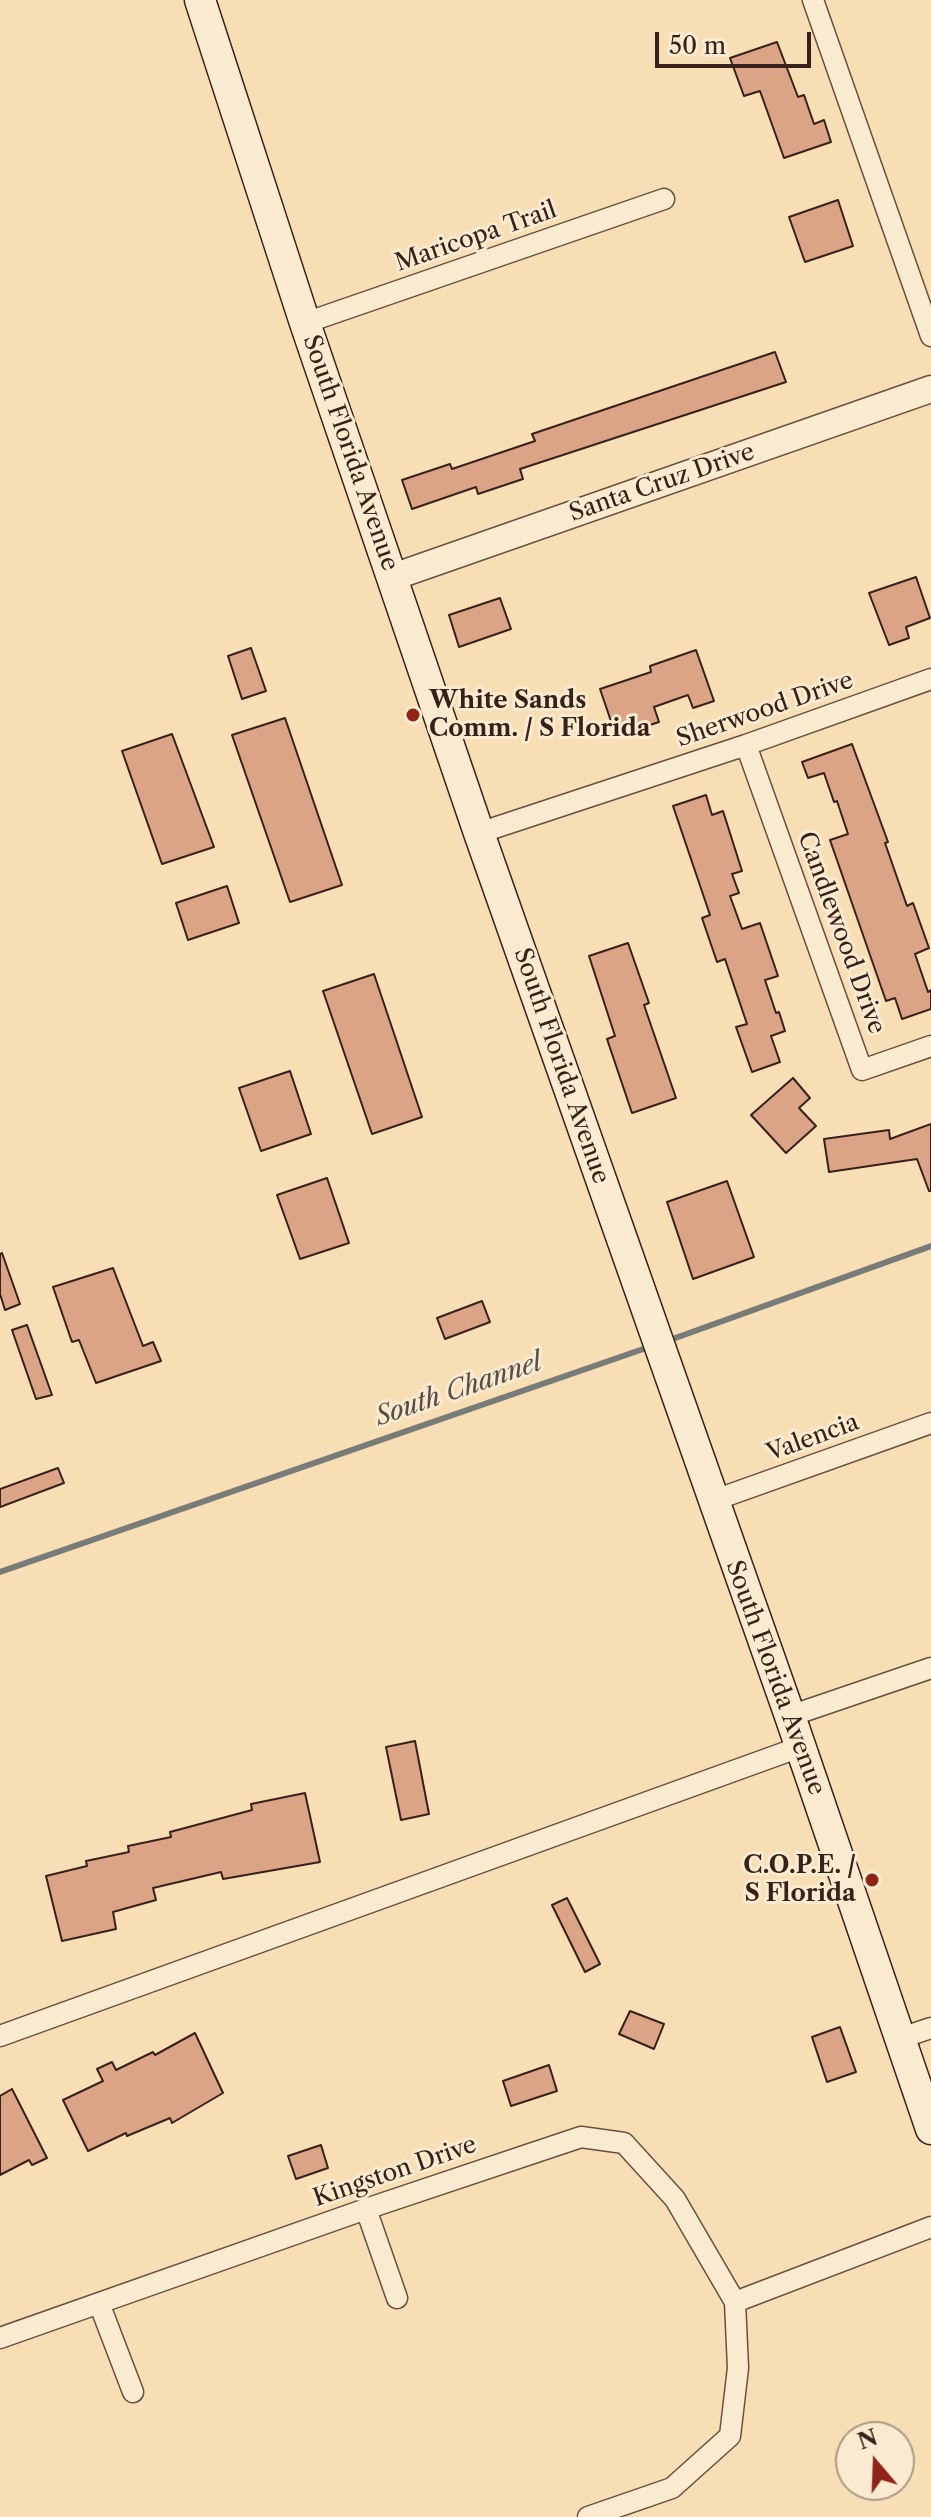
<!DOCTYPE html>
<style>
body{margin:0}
#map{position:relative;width:931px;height:2517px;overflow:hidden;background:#f7deb5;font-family:"Libre Caslon Text",serif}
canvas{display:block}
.north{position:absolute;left:835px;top:2421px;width:80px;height:80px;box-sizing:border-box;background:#faeacf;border:2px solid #ac9a87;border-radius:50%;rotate:341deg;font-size:22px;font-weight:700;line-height:32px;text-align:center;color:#37211a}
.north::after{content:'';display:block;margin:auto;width:28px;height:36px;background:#8f2418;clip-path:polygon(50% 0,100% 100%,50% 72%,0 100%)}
.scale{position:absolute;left:655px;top:32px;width:156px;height:36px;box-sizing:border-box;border:4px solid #37211a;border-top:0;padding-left:10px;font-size:24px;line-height:28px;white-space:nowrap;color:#37211a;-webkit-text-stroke:6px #faeacf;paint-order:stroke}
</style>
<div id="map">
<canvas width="931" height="2517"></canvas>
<div class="north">N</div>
<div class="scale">50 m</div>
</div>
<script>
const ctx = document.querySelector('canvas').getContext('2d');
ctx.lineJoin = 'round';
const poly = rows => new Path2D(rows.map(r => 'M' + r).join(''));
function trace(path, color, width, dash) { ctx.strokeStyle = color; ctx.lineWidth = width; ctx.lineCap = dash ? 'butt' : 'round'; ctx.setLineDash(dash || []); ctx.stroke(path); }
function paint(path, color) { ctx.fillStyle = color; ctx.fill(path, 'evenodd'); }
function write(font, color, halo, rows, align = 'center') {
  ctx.font = font + ' "Libre Caslon Text",serif'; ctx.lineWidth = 6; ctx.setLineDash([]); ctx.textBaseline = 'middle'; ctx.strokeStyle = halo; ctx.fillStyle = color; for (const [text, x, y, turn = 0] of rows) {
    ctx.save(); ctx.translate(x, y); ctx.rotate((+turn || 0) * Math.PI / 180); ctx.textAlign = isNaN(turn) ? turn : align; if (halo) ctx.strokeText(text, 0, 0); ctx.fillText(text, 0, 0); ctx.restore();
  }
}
trace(poly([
 [667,1341,931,1246],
 [0,1572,649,1347]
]), '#777c79', 6);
const building = poly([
 [777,42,798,97,804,95,814,124,824,120,831,142,784,158,760,91,744,96,730,58,777,42],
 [838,200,853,246,805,262,789,217,838,200],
 [775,352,786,382,520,469,523,479,478,494,476,487,412,509,402,480,450,464,452,469,535,441,532,434,775,352],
 [916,577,930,618,906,627,909,638,889,645,869,593,916,577],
 [500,598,511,629,459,647,449,615,500,598],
 [251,648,266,691,242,699,228,656,251,648],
 [696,650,714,701,693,708,688,695,654,707,659,722,616,736,600,689,651,672,650,666,696,650],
 [285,718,342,885,290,902,232,735,285,718],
 [172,734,214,847,162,864,122,751,172,734],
 [852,744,888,842,885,843,907,906,913,903,929,948,915,954,928,992,931,990,931,1009,902,1019,895,998,886,1001,830,840,848,834,837,801,834,802,824,773,808,778,802,762,852,744],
 [706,795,712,815,723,811,742,871,732,874,739,893,730,896,742,929,760,923,778,976,765,980,776,1013,779,1012,785,1031,771,1036,780,1062,752,1072,736,1027,747,1024,725,959,717,962,702,918,710,915,673,806,706,795],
 [227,886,239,923,188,940,176,903,227,886],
 [628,943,649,1003,644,1005,676,1098,632,1113,607,1039,615,1036,589,956,628,943],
 [374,974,422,1117,372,1134,323,991,374,974],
 [290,1071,311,1134,261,1151,239,1088,290,1071],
 [793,1078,810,1098,799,1108,816,1126,786,1153,751,1115,793,1078],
 [931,1124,931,1191,929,1191,917,1159,829,1172,824,1139,889,1130,890,1139,931,1124],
 [327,1178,349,1243,300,1259,277,1195,327,1178],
 [727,1181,754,1257,693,1279,667,1202,727,1181],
 [2,1253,20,1304,5,1310,0,1294,0,1254,2,1253],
 [113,1268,143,1346,153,1342,161,1361,96,1383,79,1340,72,1342,53,1287,113,1268],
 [482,1301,490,1322,445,1339,437,1318,482,1301],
 [27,1325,52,1395,36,1399,12,1330,27,1325],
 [58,1468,64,1483,0,1507,0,1489,58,1468],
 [415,1741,429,1814,401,1820,386,1747,415,1741],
 [305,1793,320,1862,223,1879,221,1872,153,1888,156,1900,113,1912,116,1929,62,1941,46,1876,87,1866,86,1861,129,1852,128,1846,171,1837,170,1832,252,1810,251,1804,305,1793],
 [567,1898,600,1964,585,1972,552,1905,567,1898],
 [630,2011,664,2024,654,2049,619,2034,630,2011],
 [840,2027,856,2072,827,2082,812,2037,840,2027],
 [195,2033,223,2093,172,2123,170,2118,127,2136,126,2133,88,2151,63,2100,103,2081,97,2069,112,2062,116,2070,153,2052,155,2055,195,2033],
 [549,2065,557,2091,511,2106,503,2081,549,2065],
 [12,2089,47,2158,32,2165,29,2160,0,2175,0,2096,12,2089],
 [321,2145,328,2168,296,2179,288,2156,321,2145]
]);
paint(building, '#dca486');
trace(building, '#37211a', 2);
const minor = poly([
 [813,0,931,336],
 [305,323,664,199],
 [746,745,862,1070,931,1046],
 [479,833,746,745,931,679],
 [712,1501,931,1423],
 [790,1716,931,1668],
 [0,2036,800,1747],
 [901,2038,931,2028],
 [366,2209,397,2298],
 [99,2303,133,2392],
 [0,2338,366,2209,581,2137,624,2143,675,2199,735,2302],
 [588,2517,672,2488,730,2436,738,2368,735,2302,931,2227]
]);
const tertiary = poly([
 [393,577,931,389]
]);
const secondary = poly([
 [200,0,305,323,479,833,790,1716,931,2129]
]);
trace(minor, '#675041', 23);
trace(tertiary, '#675041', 29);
trace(secondary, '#37211a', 33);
trace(minor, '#faeacf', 20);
trace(tertiary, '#faeacf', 26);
trace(secondary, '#faeacf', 30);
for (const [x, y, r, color] of [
 [413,715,8,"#8f2418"],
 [872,1880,8,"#8f2418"]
]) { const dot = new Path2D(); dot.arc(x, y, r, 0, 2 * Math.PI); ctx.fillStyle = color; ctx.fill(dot); trace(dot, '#faeacf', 3); }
write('24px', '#37211a', '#faeacf', [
 ["Maricopa Trail",476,237,-19],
 ["South Florida Avenue",350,453,71],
 ["Santa Cruz Drive",662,483,-19],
 ["Sherwood Drive",765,710,-19],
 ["Candlewood Drive",841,933,70],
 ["South Florida Avenue",561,1066,71],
 ["Valencia",813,1438,-20],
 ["South Florida Avenue",775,1678,70],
 ["Kingston Drive",395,2172,-19]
]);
write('bold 24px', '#37211a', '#faeacf', [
 ["White Sands",429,701],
 ["Comm. / S Florida",429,729],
 ["C.O.P.E. /",856,1866,"right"],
 ["S Florida",856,1894,"right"]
], 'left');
write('italic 26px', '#574f49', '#faeacf', [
 ["South Channel",459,1390,-19]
]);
</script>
